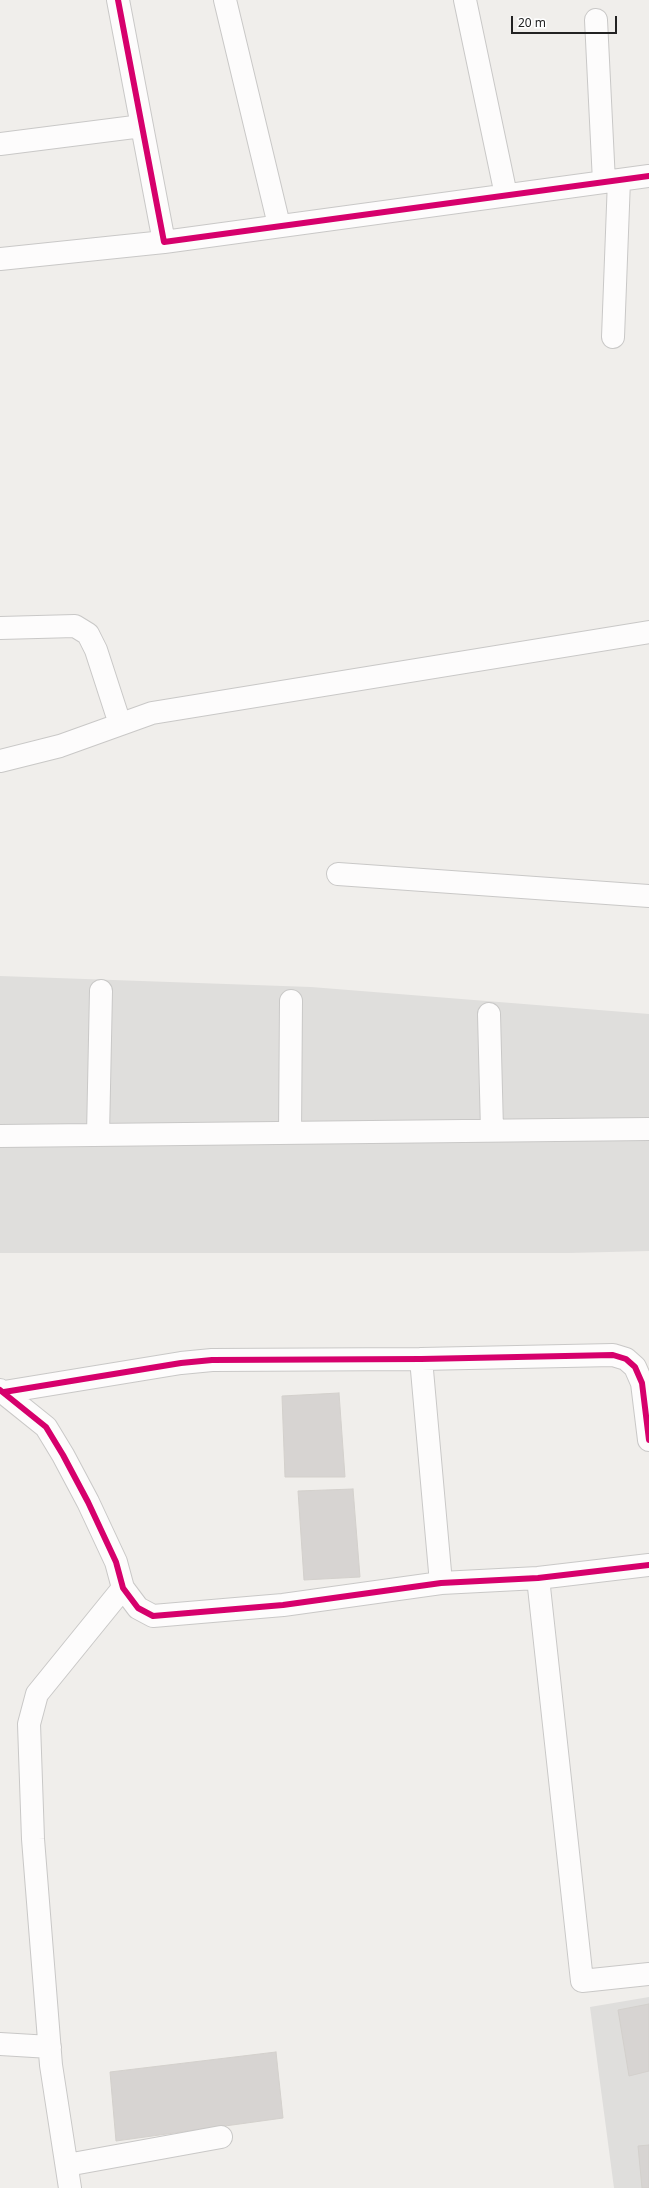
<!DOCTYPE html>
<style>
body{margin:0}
#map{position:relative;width:649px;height:2188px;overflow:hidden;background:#f0eeeb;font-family:"Noto Sans",sans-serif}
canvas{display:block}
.scale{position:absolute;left:511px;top:16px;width:106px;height:18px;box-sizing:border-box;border:2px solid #222;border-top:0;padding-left:5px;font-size:12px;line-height:14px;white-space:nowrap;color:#222;-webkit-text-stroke:3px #fff;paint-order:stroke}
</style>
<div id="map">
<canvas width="649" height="2188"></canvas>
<div class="scale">20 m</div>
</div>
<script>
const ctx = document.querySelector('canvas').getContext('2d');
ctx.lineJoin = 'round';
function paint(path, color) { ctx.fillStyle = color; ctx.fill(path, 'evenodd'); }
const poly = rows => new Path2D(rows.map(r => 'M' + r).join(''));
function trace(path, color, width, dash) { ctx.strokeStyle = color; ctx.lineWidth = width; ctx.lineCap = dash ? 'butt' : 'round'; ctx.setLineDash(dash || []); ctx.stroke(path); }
paint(poly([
 [0,976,311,987,649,1014,649,1251,569,1253,0,1253],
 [649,1997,649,2188,614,2188,590,2007]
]), '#dfdedc');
const building = poly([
 [339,1393,345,1477,285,1477,282,1396,339,1393],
 [353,1489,360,1577,304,1580,298,1491,353,1489],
 [649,2004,649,2071,629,2076,618,2010,649,2004],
 [276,2052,283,2118,116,2141,110,2072,276,2052],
 [649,2145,649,2188,642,2188,638,2146,649,2145]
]);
paint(building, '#d7d4d2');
trace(building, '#d3d0cc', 1);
const minor = poly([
 [118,0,164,242,649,176],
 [225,0,279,225],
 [465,0,506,195],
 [596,20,604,182],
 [0,144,142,126],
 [0,259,164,242],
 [613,337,619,180],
 [0,628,75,626,88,634,96,650,120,724],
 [0,761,60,746,152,713,649,632],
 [338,874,649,896],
 [489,1014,492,1130],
 [290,1133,291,1001],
 [98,1135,101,991],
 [0,1136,649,1129],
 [421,1359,441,1583],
 [0,1390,46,1427,63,1455,88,1502,116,1562,123,1588,138,1608,153,1616,283,1605,441,1583,538,1578,649,1565],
 [4,1392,181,1363,212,1360,421,1359,613,1355,626,1359,635,1367,642,1383,649,1440],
 [538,1578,582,1981,649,1974],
 [0,2044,50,2047],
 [67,2165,221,2137],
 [70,2188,51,2065,33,1839,29,1724,37,1694,123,1588]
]);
trace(minor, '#c9c8c7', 24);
trace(minor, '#fdfcfc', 22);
trace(poly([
 [118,0,164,242,649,176],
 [0,1390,46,1427,63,1455,88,1502,116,1562,123,1588,138,1608,153,1616,283,1605,441,1583,538,1578,649,1565],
 [4,1392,181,1363,212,1360,421,1359,613,1355,626,1359,635,1367,642,1383,649,1440]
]), '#d6006c', 6);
</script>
